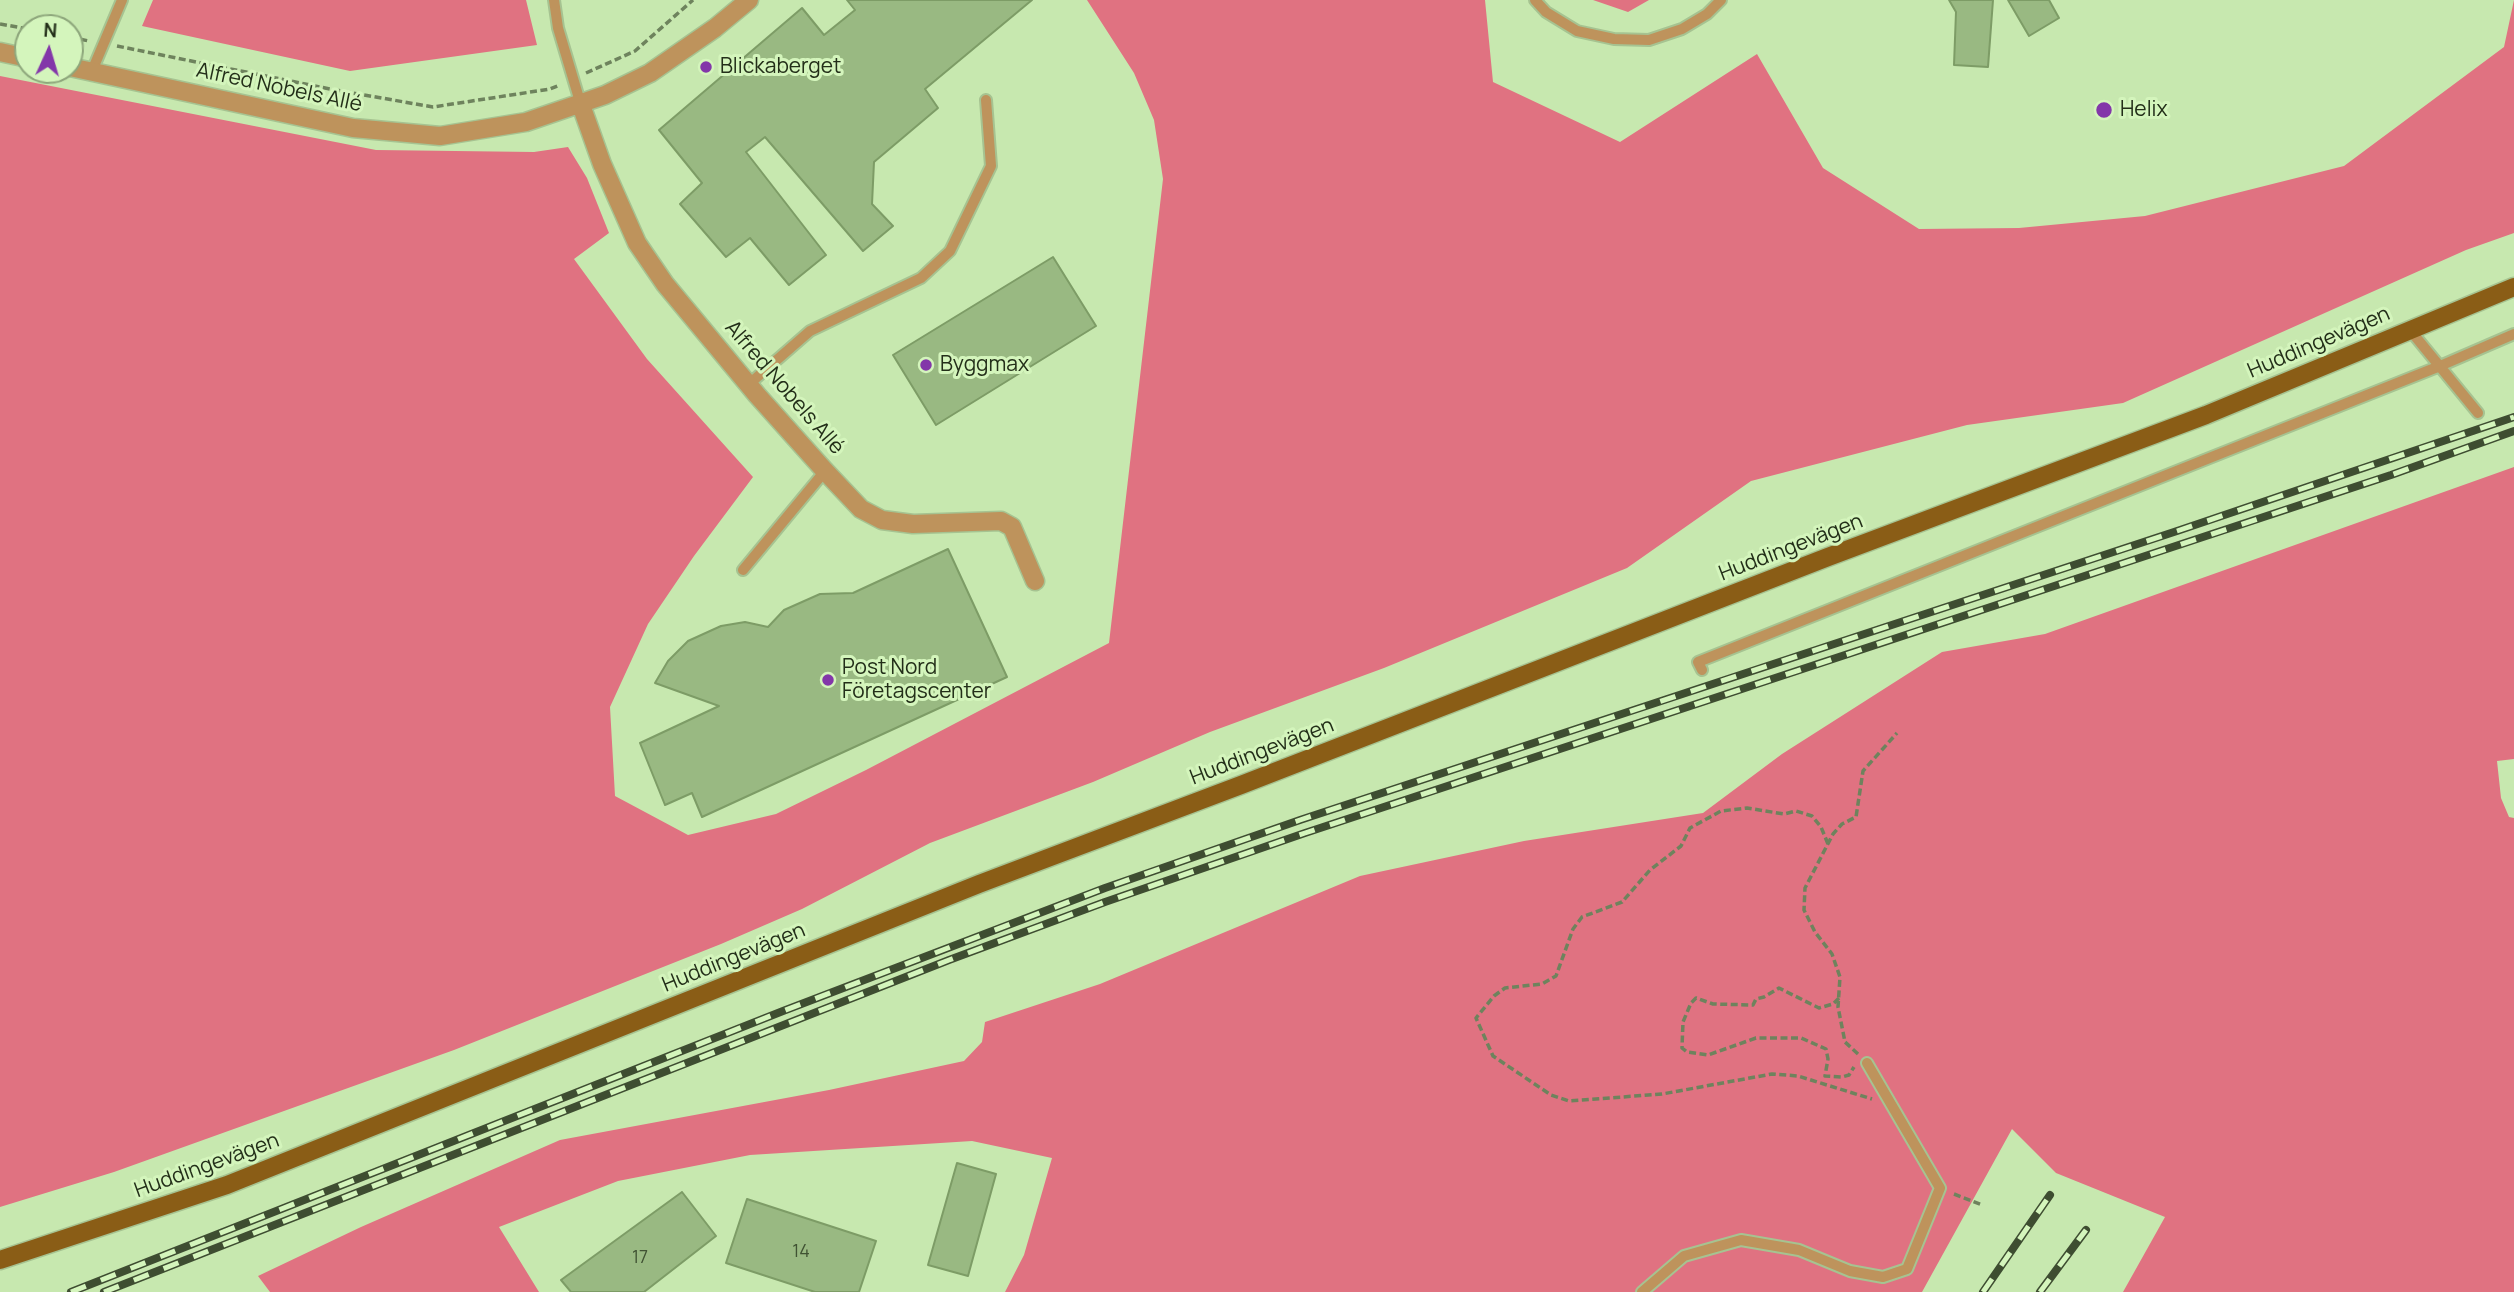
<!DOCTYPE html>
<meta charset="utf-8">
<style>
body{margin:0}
#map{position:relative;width:2514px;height:1292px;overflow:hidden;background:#c7e8af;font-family:Manrope,sans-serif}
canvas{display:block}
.north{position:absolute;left:14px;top:14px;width:70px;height:70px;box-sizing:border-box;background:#d4f5bc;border:2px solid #8da67b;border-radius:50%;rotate:4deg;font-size:19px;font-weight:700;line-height:28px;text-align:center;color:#232f19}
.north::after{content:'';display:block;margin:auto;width:24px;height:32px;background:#8337a9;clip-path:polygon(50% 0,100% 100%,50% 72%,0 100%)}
</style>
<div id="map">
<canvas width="2514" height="1292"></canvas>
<div class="north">N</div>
</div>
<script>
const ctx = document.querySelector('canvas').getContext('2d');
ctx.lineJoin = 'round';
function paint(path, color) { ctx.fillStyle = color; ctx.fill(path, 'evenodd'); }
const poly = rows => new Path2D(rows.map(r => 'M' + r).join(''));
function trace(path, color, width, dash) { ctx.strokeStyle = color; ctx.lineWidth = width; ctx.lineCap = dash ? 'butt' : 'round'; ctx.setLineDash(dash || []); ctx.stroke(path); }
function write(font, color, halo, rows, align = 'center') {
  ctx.font = font + ' Manrope,sans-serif'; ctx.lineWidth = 6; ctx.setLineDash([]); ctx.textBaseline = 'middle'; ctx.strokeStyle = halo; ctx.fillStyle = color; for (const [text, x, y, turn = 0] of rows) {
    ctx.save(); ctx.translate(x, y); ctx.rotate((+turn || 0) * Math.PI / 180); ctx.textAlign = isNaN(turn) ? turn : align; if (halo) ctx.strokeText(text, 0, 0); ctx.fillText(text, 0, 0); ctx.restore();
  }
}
paint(poly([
 [153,0,526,0,537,45,350,71,142,26],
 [1087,0,1485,0,1493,82,1620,142,1757,54,1823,168,1919,229,2019,228,2145,216,2344,166,2504,47,2514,0,2514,233,2466,250,2123,403,1967,425,1751,481,1627,568,1384,668,1210,732,1093,782,930,843,802,909,721,944,454,1050,114,1172,0,1207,0,76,376,150,534,152,568,147,587,178,609,233,574,259,647,359,753,477,694,556,648,624,610,707,615,796,688,835,776,814,866,770,1109,643,1163,179,1154,120,1134,73],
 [1593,0,1649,0,1628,12],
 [2514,467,2514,759,2497,761,2501,798,2509,817,2514,818,2514,1292,2123,1292,2165,1217,2056,1173,2012,1129,1922,1292,1005,1292,1024,1255,1052,1158,972,1141,750,1155,618,1181,499,1227,539,1292,270,1292,258,1276,361,1227,560,1140,829,1090,964,1061,982,1042,985,1022,1100,984,1360,876,1524,841,1703,813,1782,754,1942,652,2045,634]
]), '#e07281');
const building = poly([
 [847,0,1032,0,925,89,938,108,874,162,872,204,893,226,863,251,765,137,746,152,826,255,789,285,750,238,726,257,680,204,702,183,659,130,802,8,824,35,855,10,847,0],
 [1949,0,1993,0,1988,67,1954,65,1956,12,1949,0],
 [2008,0,2049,0,2059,18,2029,36,2008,0],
 [1053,257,1096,326,936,425,893,355,1053,257],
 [948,549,1007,677,702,817,692,793,665,805,640,743,719,706,655,683,668,661,688,641,721,626,745,622,768,627,784,610,820,594,853,593,948,549],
 [957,1163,996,1174,968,1276,928,1265,957,1163],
 [682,1192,716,1236,644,1292,571,1292,561,1280,682,1192],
 [747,1199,876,1241,859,1292,815,1292,726,1263,747,1199]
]);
paint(building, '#99b982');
trace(building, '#7d9c66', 2);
const service = poly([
 [554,0,558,28,581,105],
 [1535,0,1546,12,1577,31,1614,39,1649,40,1682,29,1707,14,1721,0],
 [92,71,122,0],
 [2410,330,2478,413],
 [748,385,810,331,921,278,950,251,991,166,986,100],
 [743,570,825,471],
 [1702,670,1698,662,2440,366,2514,334],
 [1642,1292,1684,1256,1741,1240,1799,1250,1850,1271,1883,1277,1907,1269,1940,1188,1867,1063]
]);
const minor = poly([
 [0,52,28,58],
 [70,67,353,128,440,136,526,122,605,95,650,73,715,28,749,0],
 [581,105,602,164,637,243,665,284,757,395,825,471,861,509,882,520,913,524,1001,521,1012,527,1035,581]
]);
const primary = poly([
 [0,1260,227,1185,979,884,1241,785,1828,557,2206,415,2514,287]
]);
trace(service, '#a6c391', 14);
trace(minor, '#a6c391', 21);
trace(primary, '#a6c391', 21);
trace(poly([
 [0,24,28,29],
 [70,37,89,41],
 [117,46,330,89,433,107,550,89,560,85],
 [586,73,635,51,693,0],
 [1828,844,1821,827,1812,816,1796,811,1784,814,1747,808,1721,811,1690,828,1681,846,1650,870,1622,902,1582,917,1573,929,1556,976,1542,984,1505,988,1494,996,1476,1018,1493,1056,1551,1095,1569,1101,1662,1094,1772,1074,1798,1076,1872,1099],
 [1839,998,1833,1004,1819,1008,1779,988,1764,997,1756,999,1753,1005,1713,1004,1696,998,1691,1003,1683,1022,1682,1048,1687,1052,1708,1055,1756,1038,1801,1038,1826,1049,1828,1059,1825,1076,1842,1077,1849,1075,1854,1067],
 [1858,1054,1845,1042,1838,1007,1840,977,1832,954,1815,932,1804,910,1805,888,1833,834,1842,824,1856,817,1863,771,1897,733],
 [1954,1194,1982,1205]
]), '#6e835d', 3.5, [7, 3.5]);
trace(service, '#be935c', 10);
trace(minor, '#be935c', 18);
trace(primary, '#8a5d16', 18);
const rail = poly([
 [71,1292,783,1011,1105,888,1300,820,2177,531,2514,417],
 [104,1292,949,960,1105,902,1305,833,2391,475,2514,431],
 [1983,1292,2050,1195],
 [2040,1292,2086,1230]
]);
trace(rail, '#3e4d31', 8);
trace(rail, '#d4f5bc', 5, [16]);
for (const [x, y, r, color] of [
 [706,67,7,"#8337a9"],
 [2104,110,9,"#8337a9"],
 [926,365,7,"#8337a9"],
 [828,680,7,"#8337a9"]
]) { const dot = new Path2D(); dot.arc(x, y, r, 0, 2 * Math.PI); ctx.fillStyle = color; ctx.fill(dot); trace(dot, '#d4f5bc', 2.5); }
write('18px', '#405233', null, [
 ["14",801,1252],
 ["17",640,1258]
]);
write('21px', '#232f19', '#d4f5bc', [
 ["Blickaberget",720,67],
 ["Helix",2120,110],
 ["Byggmax",940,365],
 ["Post Nord",842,668],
 ["Företagscenter",842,692]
], 'left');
write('21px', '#232f19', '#d4f5bc', [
 ["Alfred Nobels Allé",279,88,12],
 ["Huddingevägen",2319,343,-23],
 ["Alfred Nobels Allé",784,388,49],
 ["Huddingevägen",1791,548,-21],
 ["Huddingevägen",1262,752,-21],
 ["Huddingevägen",734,958,-22],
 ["Huddingevägen",207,1166,-20]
]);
</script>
